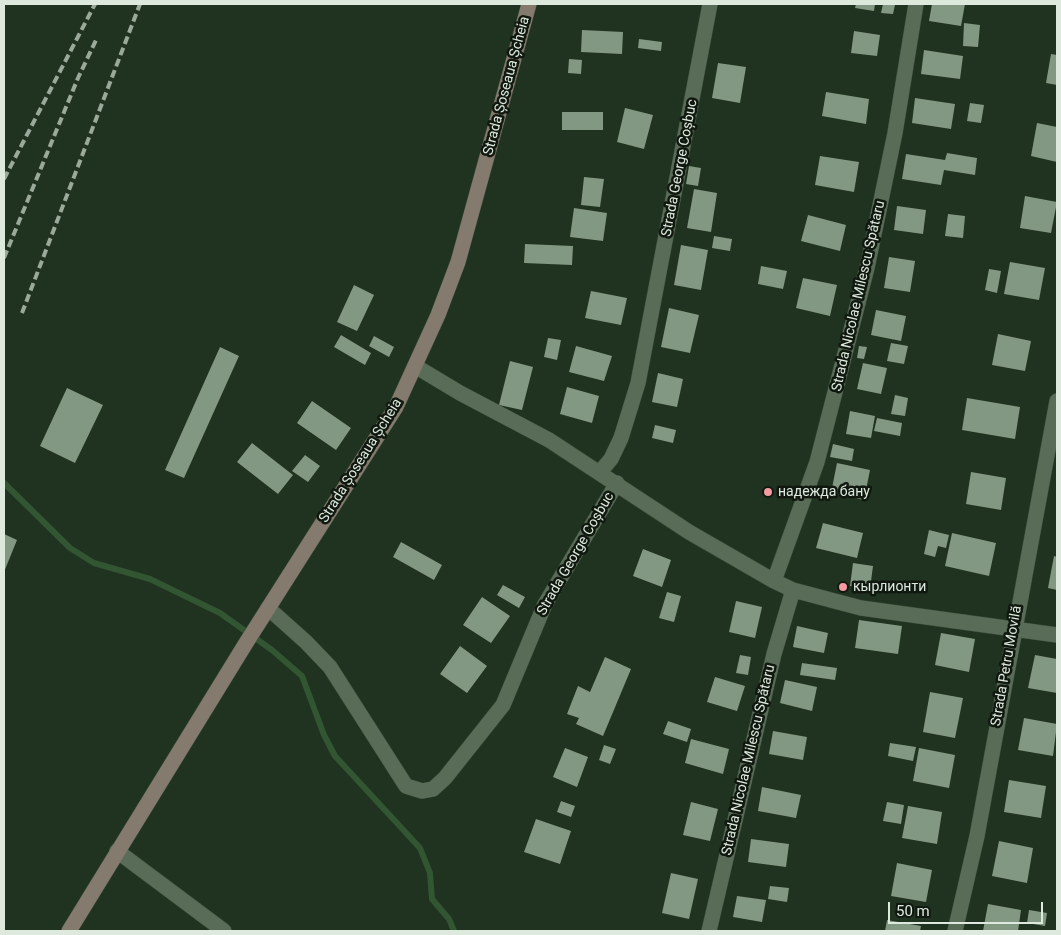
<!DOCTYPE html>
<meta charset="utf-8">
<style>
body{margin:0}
#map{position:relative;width:1061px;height:935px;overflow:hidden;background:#203220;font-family:Roboto,sans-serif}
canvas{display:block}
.frame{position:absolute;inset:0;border:5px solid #dde9dd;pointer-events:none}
.scale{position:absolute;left:888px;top:902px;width:155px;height:22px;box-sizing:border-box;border:2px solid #dde9dd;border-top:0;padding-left:6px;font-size:15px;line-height:18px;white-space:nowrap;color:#dde9dd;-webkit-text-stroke:4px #101810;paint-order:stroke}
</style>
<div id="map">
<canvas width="1061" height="935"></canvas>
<div class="frame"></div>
<div class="scale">50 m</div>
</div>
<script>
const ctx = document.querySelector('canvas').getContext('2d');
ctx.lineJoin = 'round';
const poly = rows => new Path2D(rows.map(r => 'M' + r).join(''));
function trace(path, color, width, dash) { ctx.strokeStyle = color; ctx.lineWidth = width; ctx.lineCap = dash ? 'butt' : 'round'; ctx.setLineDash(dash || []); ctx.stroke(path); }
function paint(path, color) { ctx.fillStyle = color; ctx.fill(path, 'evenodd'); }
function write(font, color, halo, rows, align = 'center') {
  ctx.font = font + ' Roboto,sans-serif'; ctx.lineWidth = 5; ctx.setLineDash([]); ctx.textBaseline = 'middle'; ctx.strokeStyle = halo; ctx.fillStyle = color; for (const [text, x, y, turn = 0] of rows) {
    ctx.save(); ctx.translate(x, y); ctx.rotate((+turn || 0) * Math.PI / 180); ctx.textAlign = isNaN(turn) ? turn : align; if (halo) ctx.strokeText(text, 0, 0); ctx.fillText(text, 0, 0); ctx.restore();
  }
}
trace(poly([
 [4,483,70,548,94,563,150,579,220,613,272,650,302,676,324,735,335,756,420,848,430,873,432,899,449,919,454,931]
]), '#315631', 6);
paint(poly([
 [856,4,875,4,874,11,855,8],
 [883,4,895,5,893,14,881,13],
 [932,4,965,4,961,26,929,21],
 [964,23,980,25,978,47,963,46],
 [582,30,623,32,622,54,581,52],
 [854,31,880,35,877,56,851,53],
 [639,39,662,42,661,51,638,48],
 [924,50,963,56,960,79,921,74],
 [1051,54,1057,55,1057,85,1046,83],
 [569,59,582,60,581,74,568,73],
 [718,63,746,67,740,103,712,98],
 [826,92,869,99,866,124,822,116],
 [915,98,955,104,951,129,912,123],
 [970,103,984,105,981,123,967,121],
 [625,108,653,115,644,149,617,142],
 [562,112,603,112,603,130,562,130],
 [1037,123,1057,127,1057,162,1031,156],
 [947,153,977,158,975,175,944,170,941,185,902,179,906,154,945,160],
 [820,156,859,162,854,192,815,185],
 [689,166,701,168,698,186,686,184],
 [584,177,604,179,600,207,581,205],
 [694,189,717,193,711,232,687,228],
 [1025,196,1057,202,1051,233,1020,228],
 [897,206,926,210,923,234,894,230],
 [574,208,607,213,603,241,570,237],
 [948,214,965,216,963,238,945,236],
 [808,215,846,225,840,251,801,241],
 [714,236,732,239,730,251,712,248],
 [525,244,573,246,572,265,524,263],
 [681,245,708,250,701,290,674,285],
 [889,257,915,261,910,292,884,288],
 [1010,262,1045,268,1039,300,1004,294],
 [761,266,787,271,783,289,758,284],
 [989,269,1001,271,997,293,985,290],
 [803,278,837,285,830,316,796,308],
 [354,285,374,295,357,331,337,322],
 [591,291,627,298,621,325,585,318],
 [669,308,699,315,690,353,661,347],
 [876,310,906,316,901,341,871,335],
 [998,334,1031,341,1025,371,992,365],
 [341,335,371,353,365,365,334,347],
 [374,336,394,347,389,357,369,346],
 [548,338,561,340,557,360,544,357],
 [891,343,908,346,904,364,887,361],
 [576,346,612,356,604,381,569,372],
 [859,346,867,347,864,359,857,358],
 [220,347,239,356,184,478,165,470],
 [510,361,533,367,522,410,499,405],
 [863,363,887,368,881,394,857,389],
 [658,373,683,379,677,407,652,402],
 [567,387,599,396,592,423,560,414],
 [67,388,103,405,75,463,40,446],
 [895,395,908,398,905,416,891,414],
 [967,398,1020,407,1015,439,962,430],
 [312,401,351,428,336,450,297,423],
 [850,411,875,416,871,438,846,434],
 [877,418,902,423,900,436,874,431],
 [655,425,676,430,673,443,652,438],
 [252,443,293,475,278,494,237,462],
 [833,444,854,449,852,461,830,457],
 [305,455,320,466,308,482,292,471],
 [837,463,870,470,864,500,831,493],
 [971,472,1006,478,1001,510,966,504],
 [823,523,863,533,857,558,816,548],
 [929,530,949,535,946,548,938,546,935,557,924,554],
 [952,533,996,543,989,576,945,566],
 [4,534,17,540,4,572],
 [401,542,442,565,434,580,393,557],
 [643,549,671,560,662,587,633,576],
 [1054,556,1057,557,1057,590,1048,588],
 [853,563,873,566,870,589,850,586],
 [503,585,525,597,519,608,497,595],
 [667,592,681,596,674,622,659,618],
 [482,597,510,616,491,643,463,625],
 [736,601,762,607,755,638,729,632],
 [859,620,902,626,898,654,855,648],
 [797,626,828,633,824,653,793,647],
 [941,633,975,639,969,672,935,665],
 [460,646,487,666,467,693,440,674],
 [740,655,751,657,748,675,736,673],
 [1035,655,1057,659,1057,693,1028,688],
 [605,657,631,669,603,736,576,724,579,718,567,714,578,686,590,692],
 [802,663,837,668,835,680,800,675],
 [715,677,745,686,737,711,707,702],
 [785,680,817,687,812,711,780,703],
 [930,692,963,698,955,738,923,732],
 [1024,718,1057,724,1053,756,1018,750],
 [668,721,691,729,687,742,663,734],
 [773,731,807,737,803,760,769,754],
 [691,739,729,749,723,774,685,763],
 [890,743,916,747,913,761,888,756],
 [604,745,616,749,610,764,599,760],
 [565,748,588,757,577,787,553,777],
 [919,748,955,755,949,788,913,781],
 [1009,780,1046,786,1041,818,1004,812],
 [762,787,801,795,796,818,758,811],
 [561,801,575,806,571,817,557,812],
 [691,802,718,809,710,841,683,835],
 [887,802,904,805,901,824,883,821],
 [908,806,942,812,937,844,902,838],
 [536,819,571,831,560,864,524,852],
 [751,839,789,844,786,867,748,862],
 [999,841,1033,848,1027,883,992,876],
 [897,863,932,870,926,902,891,896],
 [671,873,698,879,689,919,662,913],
 [770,886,789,888,787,902,768,899],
 [737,896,766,900,762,922,733,917],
 [988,904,1021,910,1018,931,983,931],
 [1029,910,1047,913,1045,926,1027,923],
 [887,920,921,926,920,931,885,931]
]), '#839882');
const street = poly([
 [415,366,460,393,549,440,689,532,774,581,793,590,861,608,1057,635],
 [600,472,611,459,621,438,638,383,710,4],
 [774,581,817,462,867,268,895,133,916,4],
 [268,608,306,642,330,667,406,786,422,791,433,789,445,778,503,705,545,604,617,483],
 [117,851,224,931],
 [709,931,774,654,793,590],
 [955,931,977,836,1057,401]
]);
const secondary = poly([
 [69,931,246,643,396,407,438,315,458,262,529,4]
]);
trace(street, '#3c4c3c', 16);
trace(secondary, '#3c4c3c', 16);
trace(street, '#586c57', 15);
trace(secondary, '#847a6d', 15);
trace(poly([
 [4,179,95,4],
 [4,258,78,78,97,38],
 [22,313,140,4]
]), '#9ba99b', 4, [8, 4]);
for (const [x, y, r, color] of [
 [768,492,5,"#f49aa1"],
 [843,587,5,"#f49aa1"]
]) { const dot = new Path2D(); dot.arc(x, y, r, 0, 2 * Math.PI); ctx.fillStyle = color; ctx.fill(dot); trace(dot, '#101810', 2); }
write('14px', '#dde9dd', '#101810', [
 ["Strada Șoseaua Șcheia",507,86,-75],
 ["Strada George Coșbuc",680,168,-79],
 ["Strada Nicolae Milescu Spătaru",859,296,-77],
 ["Strada Șoseaua Șcheia",361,461,-58],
 ["Strada George Coșbuc",576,554,-60],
 ["Strada Petru Movilă",1007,666,-80],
 ["Strada Nicolae Milescu Spătaru",749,760,-77]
]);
write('14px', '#dde9dd', '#101810', [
 ["надежда бану",778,492],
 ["кырлионти",853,587]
], 'left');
</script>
